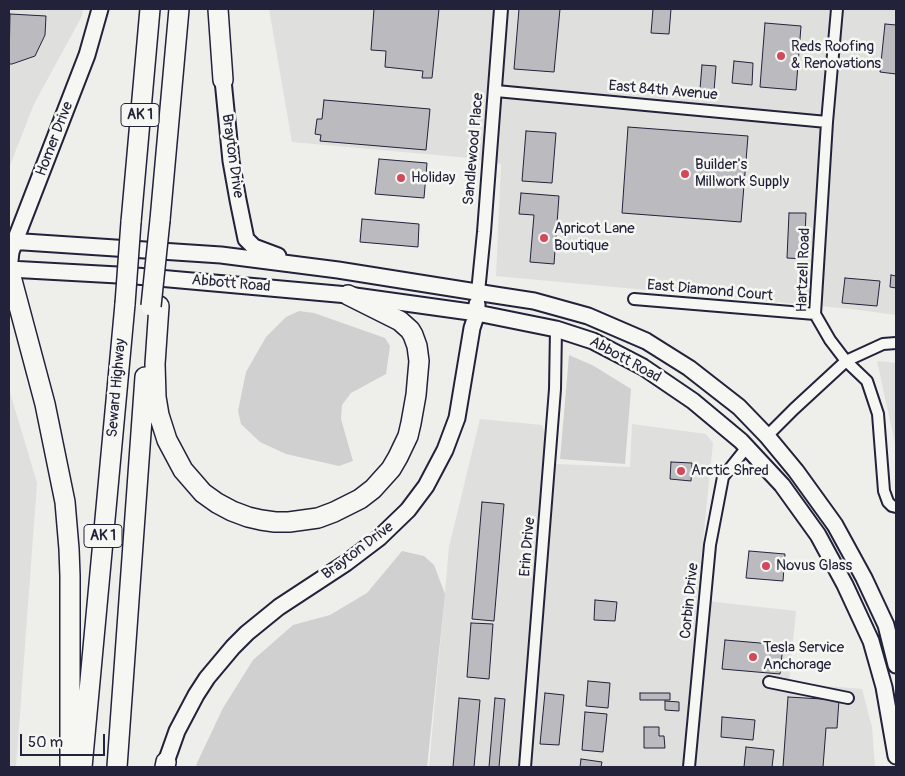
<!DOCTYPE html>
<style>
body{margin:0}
#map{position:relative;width:905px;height:776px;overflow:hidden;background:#eeeeeb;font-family:Pangolin,sans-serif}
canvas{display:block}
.frame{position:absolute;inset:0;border:10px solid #22223b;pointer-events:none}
.scale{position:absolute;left:20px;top:734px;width:85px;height:22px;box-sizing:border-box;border:2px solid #22223b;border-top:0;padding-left:6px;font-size:15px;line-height:18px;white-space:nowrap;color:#22223b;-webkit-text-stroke:4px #f6f6f2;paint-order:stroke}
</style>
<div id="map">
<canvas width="905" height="776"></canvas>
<div class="frame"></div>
<div class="scale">50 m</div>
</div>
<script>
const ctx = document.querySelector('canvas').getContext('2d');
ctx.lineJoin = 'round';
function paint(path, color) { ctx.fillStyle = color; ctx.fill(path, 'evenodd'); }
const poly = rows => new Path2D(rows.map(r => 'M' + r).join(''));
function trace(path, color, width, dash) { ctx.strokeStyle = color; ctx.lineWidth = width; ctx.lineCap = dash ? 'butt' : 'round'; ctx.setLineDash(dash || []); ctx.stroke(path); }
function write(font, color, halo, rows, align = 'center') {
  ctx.font = font + ' Pangolin,sans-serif'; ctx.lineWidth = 5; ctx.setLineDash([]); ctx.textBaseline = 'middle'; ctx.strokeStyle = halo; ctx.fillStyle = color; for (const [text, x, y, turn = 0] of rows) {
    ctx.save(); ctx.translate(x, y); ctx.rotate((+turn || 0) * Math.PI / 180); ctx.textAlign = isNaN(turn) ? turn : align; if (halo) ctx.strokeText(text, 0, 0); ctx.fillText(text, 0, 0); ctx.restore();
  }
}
paint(poly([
 [9,9,83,9,82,16,34,104,9,168],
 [269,9,896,9,896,315,851,309,496,276,501,164,470,158,292,142],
 [877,361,896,363,896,448],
 [9,389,37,483,16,767,9,767],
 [480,419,542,425,556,464,630,467,632,424,706,434,713,443,697,600,796,611,789,683,862,689,872,727,875,767,429,767,449,547]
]), '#dfdfde');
paint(poly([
 [299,311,314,313,385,338,390,346,386,374,351,393,342,405,341,419,353,461,339,466,286,454,260,442,241,424,238,411,246,372,266,337,286,317],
 [569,355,594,366,631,389,625,464,560,459],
 [402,551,424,556,434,565,445,594,427,767,196,767,197,763,223,708,253,660,293,625,330,615,367,593]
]), '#d0d0d1');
const building = poly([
 [374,9,439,9,432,78,422,78,423,71,385,67,386,51,371,50,374,9],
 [519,9,560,9,554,72,514,69,519,9],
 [653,9,671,9,669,34,651,33,653,9],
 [10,14,46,16,45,35,35,56,12,64,9,64,10,14],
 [765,23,801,26,796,90,760,87,765,23],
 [885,24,896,25,896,74,880,72,885,24],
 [734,61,753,63,752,85,732,83,734,61],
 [702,65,716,66,714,91,700,89,702,65],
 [324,100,430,109,426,150,320,141,321,135,315,134,317,119,322,119,324,100],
 [628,127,748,136,741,222,622,213,628,127],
 [526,131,556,133,552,183,522,181,526,131],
 [379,159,427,163,424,198,375,194,379,159],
 [521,193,559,196,554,264,530,262,534,215,519,214,521,193],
 [789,213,806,213,804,259,787,258,789,213],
 [362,219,419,224,418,247,360,242,362,219],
 [891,275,896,276,896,288,890,287,891,275],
 [845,278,880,281,877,306,842,303,845,278],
 [671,462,692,463,691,481,670,479,671,462],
 [482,502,504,504,494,621,472,619,482,502],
 [749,551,785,554,783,581,746,578,749,551],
 [595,600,617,602,615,621,594,620,595,600],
 [471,623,493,624,489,679,467,677,471,623],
 [725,640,783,645,780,674,722,669,725,640],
 [588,681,610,683,608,708,586,706,588,681],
 [545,693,564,695,559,745,540,744,545,693],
 [640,693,670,693,670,700,640,700,640,693],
 [788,697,839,700,837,728,826,728,823,767,783,767,788,697],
 [459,698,480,700,474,767,453,767,459,698],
 [495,698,505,699,499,767,489,767,495,698],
 [665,701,679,702,679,711,665,710,665,701],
 [585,712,607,714,603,752,582,750,585,712],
 [722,717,755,720,753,740,721,737,722,717],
 [644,727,659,727,659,736,664,736,665,748,644,748,644,727],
 [746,747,774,750,772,767,744,767,746,747],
 [581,759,602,762,601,767,580,767,581,759]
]);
paint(building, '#bbbbbf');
trace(building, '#22223b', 1);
const minor = poly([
 [837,9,827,122,815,314,830,340,846,361,867,381,878,414,884,491,888,502,892,506,896,507],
 [496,91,827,122],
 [634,299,815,314],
 [767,436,794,409,846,361,883,344,896,343],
 [769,682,848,698],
 [525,767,555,389,556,329],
 [689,767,710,545,723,477,747,447]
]);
const tertiary = poly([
 [478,292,484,232,501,9]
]);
const secondary = poly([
 [223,80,231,161,238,200,246,239,254,247,278,256],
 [9,241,221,255,338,270,495,295,534,301,588,316,646,341,689,368,739,407,767,436,796,471,835,525,864,578,886,625,896,665],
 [9,269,136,276,348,295,477,313,556,329,593,341,643,367,693,401,741,441,782,485,818,535,845,585,871,641,884,687,896,756],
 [9,269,11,252,15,241,87,55,100,9],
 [166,762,177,731,196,695,207,678,233,647,247,633,279,607,346,563,379,538,408,510,426,486,445,450,457,418,472,328,477,313,477,304]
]);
const motorway = poly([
 [218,9,223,80],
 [160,220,179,9],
 [131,222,150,9],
 [9,269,45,404,65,502,69,549,70,576,70,767],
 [159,306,155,364,156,397,159,415,167,440,183,470,203,493,217,503,232,511,248,517,261,520,275,522,289,522,318,518,334,512,360,499,373,489,391,469,398,457,408,436,411,423,416,395,419,361,417,346,413,335,410,330,400,321,348,295],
 [82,767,125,304],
 [117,767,145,377],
 [165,767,166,762]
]);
trace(minor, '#22223b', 14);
trace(tertiary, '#22223b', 16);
trace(secondary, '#22223b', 19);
trace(motorway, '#22223b', 22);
trace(minor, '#f6f6f2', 10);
trace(tertiary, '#f6f6f2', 12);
trace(secondary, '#f6f6f2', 15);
trace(motorway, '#f6f6f2', 19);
const motorwayBridge = poly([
 [125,304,131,222],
 [151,306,160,220]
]);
trace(motorwayBridge, '#22223b', 22, []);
trace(motorwayBridge, '#f6f6f2', 19);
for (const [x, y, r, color] of [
 [781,56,5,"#d1495b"],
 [685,174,5,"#d1495b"],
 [401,178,5,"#d1495b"],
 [544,238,5,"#d1495b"],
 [681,471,5,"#d1495b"],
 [766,566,5,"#d1495b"],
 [753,657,5,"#d1495b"]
]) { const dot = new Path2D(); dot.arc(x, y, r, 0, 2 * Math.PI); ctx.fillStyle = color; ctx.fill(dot); trace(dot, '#f6f6f2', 2); }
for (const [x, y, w] of [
 [140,115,38],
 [103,536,38]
]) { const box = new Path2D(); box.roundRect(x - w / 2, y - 11.5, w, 23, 4); ctx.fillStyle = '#f6f6f2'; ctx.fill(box); trace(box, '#22223b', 1); }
write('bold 14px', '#22223b', null, [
 ["AK 1",140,115],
 ["AK 1",103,536]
]);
write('15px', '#22223b', '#f6f6f2', [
 ["Reds Roofing",791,47],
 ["& Renovations",791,64],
 ["Builder's",695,165],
 ["Millwork Supply",695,182],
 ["Holiday",411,178],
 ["Apricot Lane",554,229],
 ["Boutique",554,246],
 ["Arctic Shred",691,471],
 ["Novus Glass",776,566],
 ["Tesla Service",763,648],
 ["Anchorage",763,665]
], 'left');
write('15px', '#22223b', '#f6f6f2', [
 ["East 84th Avenue",663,91,5],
 ["Homer Drive",55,139,-69],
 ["Sandlewood Place",474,149,-85],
 ["Brayton Drive",232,156,82],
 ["Hartzell Road",804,270,-88],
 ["Abbott Road",231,284,5],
 ["East Diamond Court",710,291,5],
 ["Abbott Road",625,360,29],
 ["Seward Highway",117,388,-85],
 ["Erin Drive",528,547,-85],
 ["Brayton Drive",358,551,-37],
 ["Corbin Drive",690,601,-84]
]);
</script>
